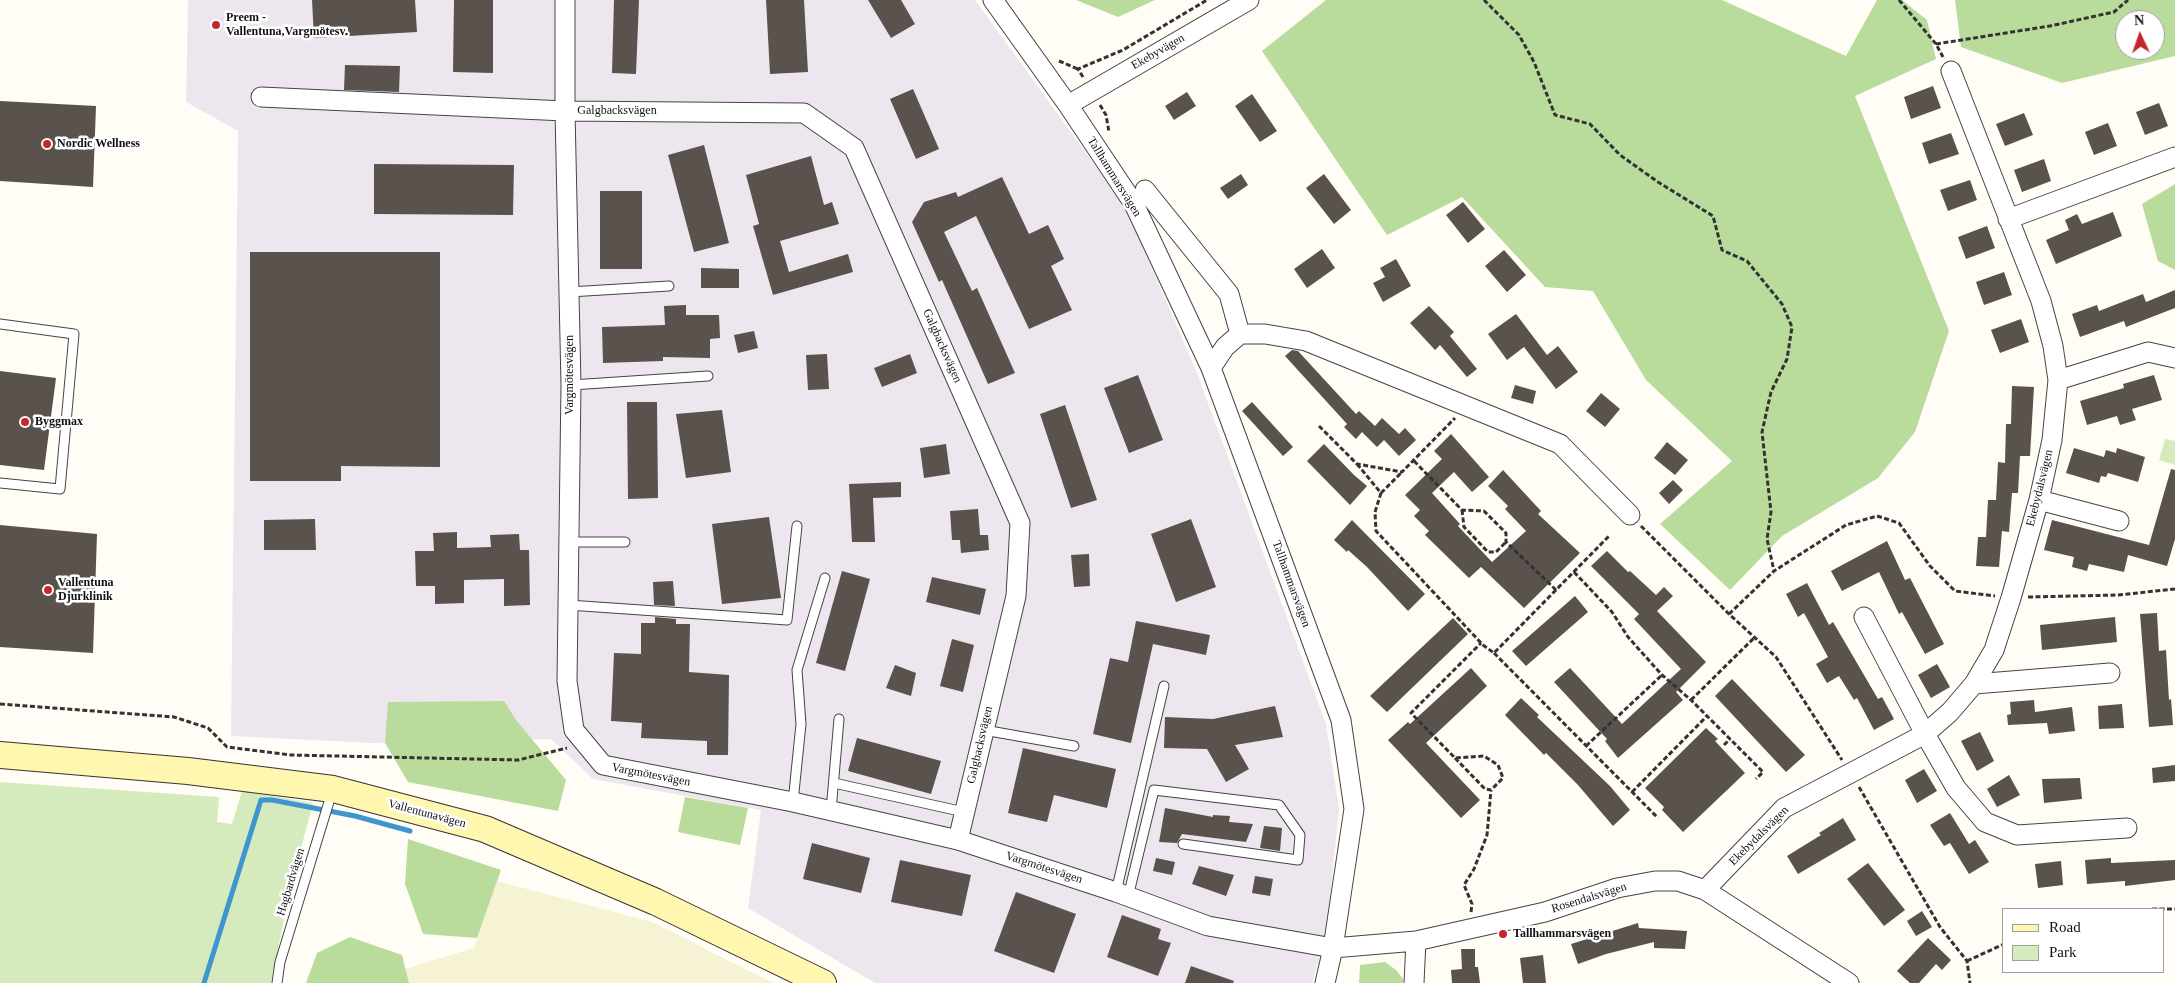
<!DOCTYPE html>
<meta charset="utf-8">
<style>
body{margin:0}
#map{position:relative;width:2175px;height:983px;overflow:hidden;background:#fffdf5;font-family:Georgia,serif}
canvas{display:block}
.legend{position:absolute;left:2002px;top:908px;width:162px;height:65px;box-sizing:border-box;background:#fff;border:1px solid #a0a0a0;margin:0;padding:6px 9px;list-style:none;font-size:15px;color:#111}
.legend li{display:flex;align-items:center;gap:10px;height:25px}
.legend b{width:25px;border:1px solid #a0a0a0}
.north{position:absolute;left:2115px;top:10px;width:50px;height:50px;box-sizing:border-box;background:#fff;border:1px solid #a0a0a0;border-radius:50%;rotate:357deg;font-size:14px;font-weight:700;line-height:20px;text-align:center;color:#111}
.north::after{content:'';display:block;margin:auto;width:18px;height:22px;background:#c4262e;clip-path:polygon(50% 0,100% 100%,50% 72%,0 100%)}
</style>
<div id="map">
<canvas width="2175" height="983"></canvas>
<ul class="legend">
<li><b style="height:6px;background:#fff6b0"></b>Road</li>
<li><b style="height:14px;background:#d5ebbd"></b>Park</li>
</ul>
<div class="north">N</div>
</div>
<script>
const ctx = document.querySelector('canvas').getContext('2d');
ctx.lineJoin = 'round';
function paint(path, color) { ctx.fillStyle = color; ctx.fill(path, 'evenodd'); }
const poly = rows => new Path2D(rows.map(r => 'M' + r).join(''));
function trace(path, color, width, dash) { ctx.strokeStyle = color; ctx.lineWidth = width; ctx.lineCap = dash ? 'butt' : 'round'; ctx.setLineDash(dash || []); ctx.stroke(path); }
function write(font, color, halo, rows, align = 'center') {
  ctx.font = font + ' Georgia,serif'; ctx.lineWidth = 5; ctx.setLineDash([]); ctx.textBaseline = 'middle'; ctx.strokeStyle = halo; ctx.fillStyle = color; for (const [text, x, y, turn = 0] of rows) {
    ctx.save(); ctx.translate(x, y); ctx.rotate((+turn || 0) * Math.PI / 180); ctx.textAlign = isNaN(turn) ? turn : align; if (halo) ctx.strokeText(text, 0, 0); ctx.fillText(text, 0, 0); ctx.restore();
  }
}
paint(poly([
 [188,0,975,0,1126,208,1197,373,1326,724,1339,809,1326,936,1312,983,875,983,748,908,761,810,593,779,551,739,372,743,231,736,238,131,186,102]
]), '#eee6ef');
paint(poly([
 [497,881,652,922,773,983,409,983,405,969,474,948]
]), '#f6f3d4');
paint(poly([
 [2165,439,2175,441,2175,465,2159,460],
 [0,782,219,797,217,822,232,824,242,791,313,803,290,890,271,983,0,983]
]), '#d5ebbd');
paint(poly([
 [1076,0,1155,0,1118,17],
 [1326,0,1722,0,1846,56,1877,0,1902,0,1927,20,1936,59,1855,96,1949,331,1915,432,1878,478,1782,536,1730,590,1660,524,1732,461,1646,380,1593,291,1545,287,1462,197,1387,235,1262,51],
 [1955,0,2175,0,2175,56,2062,83,1961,47],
 [2125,20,2155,20,2155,50,2125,50],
 [2175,184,2175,270,2158,261,2142,204],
 [504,701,516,720,566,780,558,811,408,782,385,743,388,702],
 [685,797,748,808,740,845,678,832],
 [408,839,501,870,477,938,423,934,405,884],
 [350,937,402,955,409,983,306,983,317,953],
 [1385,962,1396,970,1403,979,1403,983,1359,983,1360,965]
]), '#b9dc9c');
trace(poly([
 [204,983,261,800,272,800,355,816,410,831]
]), '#3f96cf', 5);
paint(poly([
 [312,0,415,0,417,32,314,38],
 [454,0,493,0,493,73,453,72],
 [614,0,639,0,636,74,612,73],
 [766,0,804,0,808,72,770,74],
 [868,0,901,0,915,24,891,38],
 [345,65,400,66,399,92,344,90],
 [1933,86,1941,108,1911,119,1904,97],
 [913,89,939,149,916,159,890,99],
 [1187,92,1196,106,1174,120,1165,106],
 [1252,94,1277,131,1260,142,1235,106],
 [0,101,96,106,93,187,0,181],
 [2159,103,2168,126,2145,135,2136,112],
 [2024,113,2033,135,2005,146,1996,124],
 [2108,123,2117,146,2094,155,2085,132],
 [1951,133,1959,154,1929,164,1922,143],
 [704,145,729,243,694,252,668,155],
 [811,156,824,205,832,202,839,224,780,241,789,272,848,254,853,272,773,295,753,226,759,224,746,175],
 [2044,159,2051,181,2022,192,2014,170],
 [374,164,514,165,513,215,374,214],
 [1241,174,1248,185,1228,199,1220,188],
 [1324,174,1351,210,1334,224,1306,188],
 [1002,177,1029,234,1048,225,1064,259,1051,266,1072,310,1029,329,976,216,944,232,972,291,977,288,1015,373,988,384,942,280,939,282,912,222,924,202,956,192,958,197],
 [1970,180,1977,200,1948,211,1940,190],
 [600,191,642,191,642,269,600,269],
 [1463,202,1485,229,1468,243,1446,215],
 [2113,212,2122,236,2056,264,2046,240,2069,230,2065,220,2077,214,2082,224],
 [1987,226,1995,248,1966,259,1958,237],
 [1322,249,1335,268,1307,288,1294,269],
 [1504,250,1526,275,1507,292,1485,266],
 [250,252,440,252,440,467,341,466,341,481,250,481],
 [1396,259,1411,286,1383,302,1373,283,1385,277,1380,268],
 [701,268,739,269,739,288,701,288],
 [2004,272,2012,295,1984,305,1976,282],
 [2175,290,2175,308,2126,327,2124,321,2080,337,2072,314,2097,305,2099,311,2143,294,2146,302],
 [686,305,686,315,719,315,720,338,710,339,710,358,663,357,663,361,603,363,602,327,665,325,664,306],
 [1429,306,1454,332,1450,336,1477,369,1467,377,1440,345,1435,350,1410,323],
 [1516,314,1547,355,1558,346,1578,372,1556,389,1524,347,1507,360,1488,334],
 [2021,319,2029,342,2000,353,1991,330],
 [754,331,758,348,738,353,734,335],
 [1292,350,1298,351,1356,414,1359,411,1375,426,1382,418,1399,434,1405,428,1416,440,1399,456,1384,440,1377,447,1362,432,1356,439,1344,427,1347,424,1285,356],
 [827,354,829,389,808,390,806,355],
 [910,354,917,373,882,387,874,368],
 [0,371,56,378,44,470,0,465],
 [1138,375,1163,440,1129,453,1104,388],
 [2154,375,2162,400,2132,409,2136,420,2120,425,2117,416,2087,425,2080,401,2124,388,2123,384],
 [1515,385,1536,391,1533,404,1511,398],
 [2012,386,2034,387,2030,456,2020,456,2018,493,2012,493,2009,532,2002,531,1999,567,1976,566,1978,537,1986,537,1988,500,1996,500,1998,462,2005,463,2006,424,2011,424],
 [1601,393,1620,409,1605,427,1586,411],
 [627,402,657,402,658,498,628,499],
 [1252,402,1293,447,1283,456,1242,411],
 [1065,405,1097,500,1071,508,1040,414],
 [722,410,731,472,686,478,676,414],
 [1451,434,1489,477,1472,492,1454,472,1432,493,1460,524,1458,526,1492,562,1526,531,1505,509,1508,506,1488,486,1503,470,1541,511,1538,514,1580,553,1524,608,1481,567,1469,578,1425,535,1429,531,1414,516,1420,510,1405,495,1442,459,1434,451],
 [1667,442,1688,460,1675,475,1654,458],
 [946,444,950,474,924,478,920,448],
 [1324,444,1354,475,1367,486,1350,505,1307,461],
 [2074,448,2104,457,2106,450,2116,453,2117,448,2145,457,2138,482,2108,473,2106,477,2101,476,2099,483,2066,473],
 [2171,469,2175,470,2175,539,2167,566,2128,555,2124,572,2089,564,2087,571,2072,567,2074,557,2044,550,2052,520,2149,545],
 [1673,480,1683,490,1669,504,1659,493],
 [901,482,901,497,873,498,875,542,852,542,849,484],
 [978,509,980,535,988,535,989,550,961,553,960,540,952,540,950,511],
 [769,517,781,598,722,604,712,524],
 [315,519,316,550,264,550,264,520],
 [1191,519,1216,587,1176,602,1151,534],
 [1352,520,1425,594,1408,611,1367,567,1348,550,1347,552,1334,540],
 [0,525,97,534,93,653,0,647],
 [457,532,457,548,491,547,490,535,519,534,520,550,529,550,530,605,504,606,504,579,464,580,464,603,435,604,435,586,416,586,415,551,434,551,433,533],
 [1887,541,1905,580,1910,578,1944,644,1925,654,1902,612,1899,614,1879,572,1842,591,1831,571],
 [1607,551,1628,572,1630,571,1656,595,1664,587,1673,596,1657,611,1706,662,1676,692,1683,700,1618,758,1605,741,1607,739,1554,682,1570,668,1622,724,1681,669,1634,619,1639,614,1591,566],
 [1089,554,1090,586,1074,587,1071,555],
 [842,571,870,579,845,671,816,663],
 [932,577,986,589,980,615,926,602],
 [673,581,675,606,654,605,653,582],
 [1807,583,1829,625,1833,622,1878,699,1882,697,1894,719,1874,730,1857,698,1854,700,1839,676,1827,683,1816,664,1828,657,1804,613,1798,617,1786,594],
 [1575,596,1588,612,1526,666,1512,651],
 [2157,613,2159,651,2166,650,2169,700,2171,699,2173,725,2149,727,2140,614],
 [655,617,676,619,676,624,690,624,689,672,729,675,728,755,707,755,707,741,641,738,642,723,611,721,614,653,641,654,641,623,655,623],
 [2115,617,2117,642,2042,650,2040,625],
 [1453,618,1468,634,1387,712,1370,696],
 [1136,621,1210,635,1206,655,1153,644,1131,743,1093,734,1110,658,1128,662],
 [952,639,974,645,963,692,940,686],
 [1937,664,1950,687,1931,698,1918,675],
 [895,665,916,673,911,696,886,688],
 [1471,668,1487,686,1426,743,1480,800,1461,818,1388,740,1408,722,1410,724],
 [1732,679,1805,755,1786,772,1715,696],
 [1521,698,1539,715,1537,717,1610,786,1630,810,1613,826,1578,785,1546,753,1544,755,1505,715],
 [2034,700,2035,712,2072,707,2075,731,2049,734,2047,723,2008,725,2007,715,2011,714,2010,702],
 [2122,704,2124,728,2099,729,2098,706],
 [1275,706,1283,737,1235,745,1249,769,1226,782,1207,749,1164,748,1165,717,1213,719],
 [1706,728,1718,739,1715,741,1745,773,1683,832,1662,810,1664,807,1645,788],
 [1980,732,1994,761,1977,771,1961,741],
 [857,738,941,761,931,794,848,771],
 [1023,748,1116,769,1107,808,1054,795,1047,822,1008,813],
 [2175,765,2175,781,2153,783,2152,768],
 [1924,769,1937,791,1917,803,1905,780],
 [2009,775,2020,795,1997,807,1987,789],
 [2080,778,2082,799,2044,803,2042,779],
 [1165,808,1213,817,1213,815,1230,816,1229,822,1253,824,1246,842,1182,834,1177,843,1159,842],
 [1950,813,1969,844,1975,840,1989,862,1969,874,1950,843,1944,846,1930,825],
 [1843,818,1856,840,1798,874,1787,856,1821,835,1819,833],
 [1264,826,1282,828,1280,851,1260,848],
 [812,843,870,858,861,893,803,879],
 [1156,858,1175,862,1172,875,1153,871],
 [2111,858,2111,863,2175,860,2175,880,2125,886,2125,881,2087,884,2085,860],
 [900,860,971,875,962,916,891,902],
 [2061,861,2063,885,2038,888,2035,864],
 [1868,863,1905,910,1884,926,1847,879],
 [1199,866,1234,875,1226,896,1192,884],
 [1255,876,1273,879,1270,896,1252,893],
 [1016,892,1076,914,1054,973,994,951],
 [1922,911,1932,927,1916,936,1907,921],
 [1122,915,1161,929,1158,939,1171,943,1158,976,1107,957],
 [1638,923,1639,928,1687,931,1685,949,1654,948,1654,942,1606,954,1578,964,1571,944],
 [1928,938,1951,960,1942,970,1936,964,1919,983,1910,983,1897,971],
 [1461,949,1475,949,1475,967,1478,967,1480,983,1452,983,1451,970,1462,969],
 [1543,955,1546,983,1523,983,1520,958],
 [1191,966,1234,981,1233,983,1185,983]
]), '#5a524d');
const service = poly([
 [569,292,669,286],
 [0,324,74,334,60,489,0,483],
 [571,385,708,376],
 [569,542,625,542],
 [568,605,787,620,797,526],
 [984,730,1074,746],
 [834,783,964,812],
 [793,802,801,724,797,670,825,578],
 [831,811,839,719],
 [1116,892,1164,686],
 [1128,897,1154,790,1279,805,1300,835,1298,860,1183,844],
 [277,983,280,962,332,792]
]);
const minor = poly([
 [565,0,565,111,571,385,567,681,574,730,603,765,793,802,958,840,1116,892,1208,926,1333,948,1416,941,1545,912,1617,888,1655,881,1678,881,1705,890,1849,983],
 [993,0,1068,105,1134,204,1211,368,1341,720,1354,809,1333,948,1325,983],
 [261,97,565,111,804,113,854,148,1020,523,1016,596,958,840],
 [1068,105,1249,0],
 [1145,190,1229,294,1240,334],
 [2008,219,2175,157],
 [1211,368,1225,347,1240,334,1265,334,1306,341,1560,444,1630,515],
 [2058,380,2148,352,2175,358],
 [2039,500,2119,521],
 [1864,617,1925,734,1956,788,1985,822,2017,835,2127,828],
 [1974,684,2110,673],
 [1705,890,1784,808,1925,734,1950,712,1974,684,1994,650,2011,598,2039,500,2052,440,2058,380,2053,346,2041,301,1951,71],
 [1414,983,1416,941]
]);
const secondary = poly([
 [0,755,188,771,333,789,485,829,656,902,823,983]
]);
trace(service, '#444', 11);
trace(minor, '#444', 21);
trace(secondary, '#333', 28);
trace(poly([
 [1484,0,1519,35,1534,62,1555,115,1590,124,1620,155,1658,182,1713,216,1722,250,1747,261,1782,304,1792,327,1787,359,1771,392,1762,432,1771,512,1767,539,1774,571],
 [1899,0,1936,44,1943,57],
 [1936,44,2050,26,2114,12,2128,0],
 [1059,61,1078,69],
 [1083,77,1078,69,1123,50,1207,0],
 [1100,105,1106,115,1109,132],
 [1319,426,1357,464,1402,472,1455,418],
 [1414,461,1462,510,1484,511,1506,533,1506,542,1556,590],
 [1357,464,1381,493,1375,512,1376,531,1483,645,1494,653,1609,536],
 [1381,493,1402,472],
 [1462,510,1464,527,1488,552,1496,552,1506,542],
 [1641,526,1729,614,1776,657,1842,760],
 [1574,572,1612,612,1628,637,1662,675,1691,700,1763,772,1756,779],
 [2028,597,2118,595,2175,589],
 [1729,614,1774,571,1846,525,1877,516,1899,523,1930,566,1955,591,1995,596],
 [1494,653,1658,818],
 [1691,700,1754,638],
 [0,704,174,717,208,728,227,747,291,755,518,760,567,748],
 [1724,745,1730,739],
 [1586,746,1662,675],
 [1455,758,1485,789,1491,790,1503,778,1498,765,1484,756,1455,758,1411,713,1481,643],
 [1859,787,1940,927,1967,961,1970,983],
 [1632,792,1707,716],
 [2152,909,2175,909],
 [1471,912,1472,904,1464,885,1474,869,1487,835,1491,790],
 [1967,961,2004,944]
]), '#333', 3, [5, 2.5]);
trace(service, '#fff', 9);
trace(minor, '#fff', 19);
trace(secondary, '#fff6b0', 26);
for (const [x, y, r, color] of [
 [216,25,5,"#c4262e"],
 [47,144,5,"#c4262e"],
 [25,422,5,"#c4262e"],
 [48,590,5,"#c4262e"],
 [1503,934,5,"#c4262e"]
]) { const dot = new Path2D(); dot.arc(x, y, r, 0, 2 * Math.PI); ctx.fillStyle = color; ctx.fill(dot); trace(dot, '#fff', 2); }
write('bold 12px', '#111', '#fff', [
 ["Preem -",226,18],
 ["Vallentuna,Vargmötesv.",226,32],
 ["Nordic Wellness",57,144],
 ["Byggmax",35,422],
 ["Vallentuna",58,583],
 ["Djurklinik",58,597],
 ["Tallhammarsvägen",1513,934]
], 'left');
write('12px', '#111', '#fff', [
 ["Ekebyvägen",1158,52,-30],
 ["Galgbacksvägen",617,111],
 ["Tallhammarsvägen",1114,177,58],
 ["Galgbacksvägen",942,346,66],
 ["Vargmötesvägen",570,375,-90],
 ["Ekebydalsvägen",2040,488,-76],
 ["Tallhammarsvägen",1291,584,70],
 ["Galgbacksvägen",980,745,-77],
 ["Vargmötesvägen",651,775,11],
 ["Vallentunavägen",427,814,15],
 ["Ekebydalsvägen",1759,836,-45],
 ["Vargmötesvägen",1044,868,18],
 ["Hagbardvägen",291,882,-73],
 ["Rosendalsvägen",1589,898,-17]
]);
</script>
